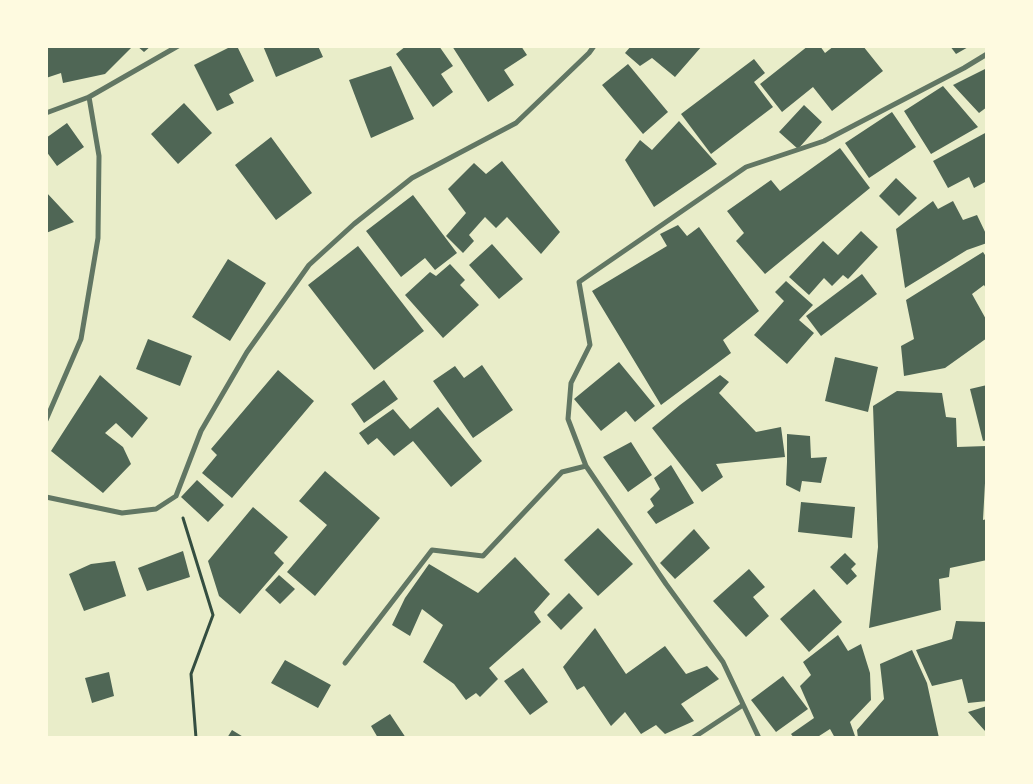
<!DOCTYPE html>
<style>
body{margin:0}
#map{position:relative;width:1033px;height:784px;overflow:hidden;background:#e9edc9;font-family:Signika,sans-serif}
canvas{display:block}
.frame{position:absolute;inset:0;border:48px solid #fefae0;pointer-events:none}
</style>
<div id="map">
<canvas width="1033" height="784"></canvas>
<div class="frame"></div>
</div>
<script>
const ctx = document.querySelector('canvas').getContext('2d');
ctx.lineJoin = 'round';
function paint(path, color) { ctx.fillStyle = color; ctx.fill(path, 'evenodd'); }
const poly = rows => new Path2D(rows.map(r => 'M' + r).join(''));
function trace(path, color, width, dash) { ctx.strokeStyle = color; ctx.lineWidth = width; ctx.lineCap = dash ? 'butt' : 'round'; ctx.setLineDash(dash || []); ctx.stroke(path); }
paint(poly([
 [46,46,133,46,105,74,63,83,61,73,46,78],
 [137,46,151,46,144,52],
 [232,46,237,46,254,81,229,94,234,103,217,111,194,65],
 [263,46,318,46,323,57,276,77],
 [406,46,439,46,453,66,441,74,453,92,433,107,396,54],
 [452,46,521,46,527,55,504,70,514,85,488,102],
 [631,46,702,46,675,77,652,58,640,66,625,53],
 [808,46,820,46,825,53,834,46,863,46,883,71,832,111,813,87,782,112,760,84],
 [950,46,970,46,956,54],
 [754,59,765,73,754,82,773,107,711,154,681,114],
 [628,64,668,112,643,134,602,85],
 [391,66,414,119,371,138,349,80],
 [987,68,987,107,979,113,953,85],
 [943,86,978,127,931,154,904,111],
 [184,103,212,133,178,164,151,134],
 [804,105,822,122,798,149,779,132],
 [892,112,916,147,869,178,845,143],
 [679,121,717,164,654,207,625,160,640,140,652,150],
 [67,123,84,147,57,166,46,151,46,138],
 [987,132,987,181,974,188,969,177,948,188,933,161],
 [271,137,312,193,276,220,235,165],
 [840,148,870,188,765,274,736,241,744,233,727,211,771,180,780,191],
 [502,161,560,232,541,254,507,217,496,228,485,217,469,235,474,241,463,253,446,236,466,213,448,189,474,163,486,174],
 [896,178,917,198,899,216,879,196],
 [46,192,74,222,46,233],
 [413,195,457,253,435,270,425,258,401,277,366,231],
 [933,201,938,209,953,201,963,220,977,215,987,236,987,243,967,250,905,288,896,229],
 [678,225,687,236,699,227,759,311,723,340,731,353,661,405,592,291,667,246,660,234],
 [861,231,878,247,848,279,843,275,832,286,824,278,809,295,789,277,823,241,838,255],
 [492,244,523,279,499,299,469,265],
 [358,246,424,331,374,370,308,285],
 [983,252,987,258,987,290,984,285,972,294,987,321,987,338,945,368,904,376,901,346,914,339,906,300],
 [228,259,266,283,230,341,192,317],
 [450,264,465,280,460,285,479,305,443,338,405,295,430,272,436,276],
 [862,274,877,294,821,336,806,316],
 [786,281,813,305,799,320,814,333,787,364,754,335,784,301,775,292],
 [148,339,192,356,180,386,136,369],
 [835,357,878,367,868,412,825,401],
 [619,362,655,406,635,422,626,411,601,431,574,399],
 [482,365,513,410,473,438,433,381,455,366,464,378],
 [278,370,314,401,232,498,202,473,217,455,211,449],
 [100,375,148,418,132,438,116,423,105,433,123,447,131,464,103,493,51,451],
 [720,375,729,382,719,393,756,432,781,427,785,457,716,464,723,477,702,492,652,428,680,405],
 [384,380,398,399,364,423,351,404],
 [987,385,987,440,983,441,970,389],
 [897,391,942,393,946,417,956,418,957,447,987,446,983,520,987,519,987,560,950,568,949,577,939,579,941,610,869,628,878,547,873,406],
 [438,407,482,461,451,487,413,441,394,456,377,438,368,445,359,433,393,409,410,429],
 [787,434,810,436,811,458,827,457,821,483,802,481,800,492,786,485,787,462],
 [631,442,652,475,628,492,603,457],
 [671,465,694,503,656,524,647,512,654,506,650,499,660,489,654,478],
 [325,471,380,518,315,596,287,572,327,525,299,501],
 [197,480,224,505,208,522,181,497],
 [801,502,855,507,852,538,798,532],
 [253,507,288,537,274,553,284,563,240,614,219,596,208,561],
 [598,528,633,564,598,596,564,560],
 [694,529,710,548,675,579,660,563],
 [183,551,190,577,147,591,138,568],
 [845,553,856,564,851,569,857,576,847,585,830,567],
 [515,557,550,594,534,612,541,622,489,668,498,679,480,697,476,693,466,700,454,684,423,662,443,625,422,609,410,636,392,625,405,598,429,564,478,593],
 [115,561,126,596,84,611,69,574,91,564],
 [749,569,765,587,753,597,769,616,746,637,713,601],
 [279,575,295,589,280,604,265,590],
 [814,589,842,622,809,652,780,619],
 [569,593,583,608,561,630,547,615],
 [956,621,987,622,987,701,968,703,962,679,932,686,916,650,952,639],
 [595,628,626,674,665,646,686,674,707,666,719,679,681,704,694,721,665,734,656,725,641,734,625,712,611,726,584,686,577,690,563,667],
 [838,635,848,651,861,644,870,673,871,700,850,722,855,736,852,738,835,738,830,729,816,738,794,738,791,734,814,718,800,686,811,675,803,662],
 [912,650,927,683,939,738,858,738,857,730,884,699,880,664],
 [285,660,331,685,318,708,271,683],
 [523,668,548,702,530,715,504,681],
 [109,672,114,696,92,703,85,678],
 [783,676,808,709,776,732,751,700],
 [987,706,987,729,985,731,968,712],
 [390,714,406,738,378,738,371,726],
 [232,730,245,738,227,738]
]), '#4f6655');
trace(poly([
 [183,518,213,615,191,674,196,738]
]), '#344e41', 3);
trace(poly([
 [46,113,89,97,178,46],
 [46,420,81,339,98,238,99,156,89,97],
 [46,497,122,513,156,509,176,496,201,431,247,352,309,265,354,224,412,178,516,123,589,53,594,46],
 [345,663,432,550,483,556,562,472,586,466],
 [693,738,743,705],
 [759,738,723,662,666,584,586,466,568,419,571,383,590,345,579,282,746,167,824,141,964,68,987,54]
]), '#617663', 5);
</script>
